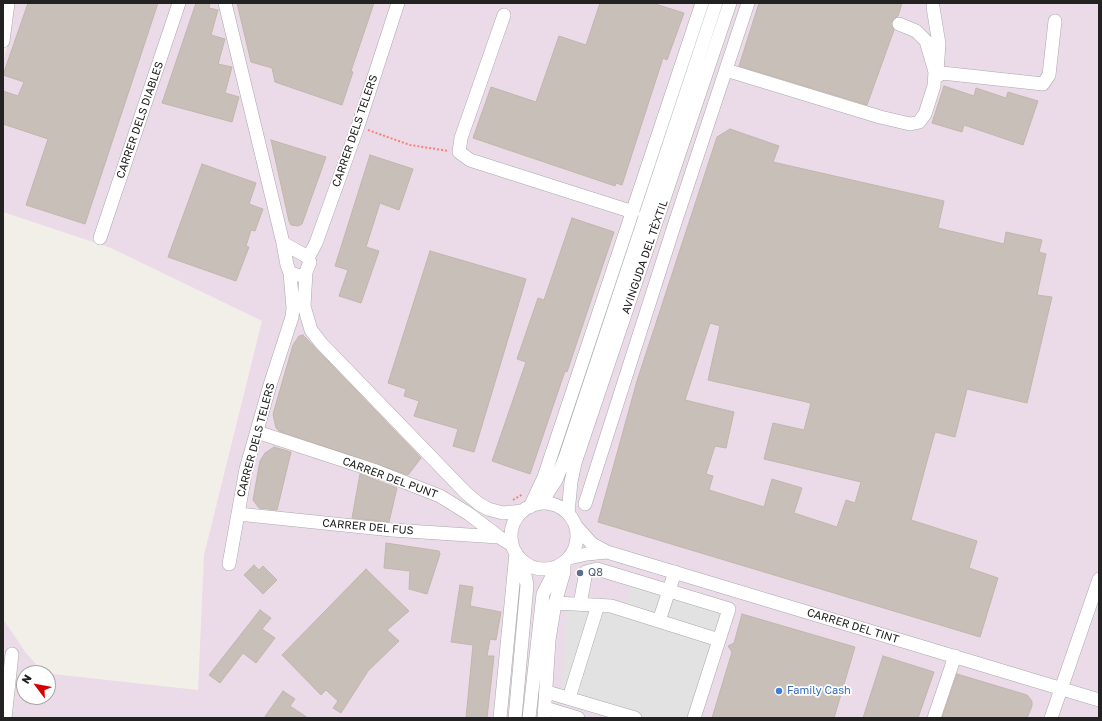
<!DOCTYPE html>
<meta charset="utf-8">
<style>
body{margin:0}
#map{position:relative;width:1102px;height:721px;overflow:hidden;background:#f2efe9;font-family:"Golos Text",sans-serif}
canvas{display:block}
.frame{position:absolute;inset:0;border:4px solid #222;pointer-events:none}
.north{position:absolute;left:16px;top:665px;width:40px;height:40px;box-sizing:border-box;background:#fff;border:1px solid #a7a7a7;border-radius:50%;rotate:302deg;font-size:11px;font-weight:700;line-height:16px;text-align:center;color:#222}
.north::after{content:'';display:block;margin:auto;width:14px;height:18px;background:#d40000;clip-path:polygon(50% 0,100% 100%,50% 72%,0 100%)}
</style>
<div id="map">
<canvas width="1102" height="721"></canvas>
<div class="frame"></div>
<div class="north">N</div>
</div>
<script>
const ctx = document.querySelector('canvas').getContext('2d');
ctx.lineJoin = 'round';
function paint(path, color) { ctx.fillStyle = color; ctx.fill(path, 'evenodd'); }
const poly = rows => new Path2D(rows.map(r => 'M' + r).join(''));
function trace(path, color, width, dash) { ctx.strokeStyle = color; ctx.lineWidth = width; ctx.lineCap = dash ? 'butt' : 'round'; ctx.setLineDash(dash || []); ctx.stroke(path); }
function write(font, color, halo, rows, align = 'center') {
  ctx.font = font + ' "Golos Text",sans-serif'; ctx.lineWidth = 3.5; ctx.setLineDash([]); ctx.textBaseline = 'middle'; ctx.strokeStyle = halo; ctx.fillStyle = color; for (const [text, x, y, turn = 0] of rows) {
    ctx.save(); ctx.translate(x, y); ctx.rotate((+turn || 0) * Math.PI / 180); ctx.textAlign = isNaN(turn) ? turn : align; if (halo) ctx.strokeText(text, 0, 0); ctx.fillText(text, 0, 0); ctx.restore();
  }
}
paint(poly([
 [13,3,1099,3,1099,718,3,718,3,619,26,653,44,673,198,690,204,555,262,321,111,248,3,212,3,63,12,26],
 [24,673,48,673,48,697,24,697]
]), '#ebdbe8');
paint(poly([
 [632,580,729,609,694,718,636,718,560,695,568,604,625,610]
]), '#e2e2e2');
const building = poly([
 [28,3,158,3,85,224,26,205,48,139,3,124,3,91,18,96,24,82,3,75,28,3],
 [196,3,210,3,209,8,218,10,211,35,225,39,218,64,232,67,225,93,239,97,232,122,162,103,196,3],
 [237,3,374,3,351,71,353,72,342,105,275,82,272,68,251,62,237,3],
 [600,3,652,3,684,13,667,60,663,58,622,185,616,183,615,186,473,138,491,87,536,102,559,36,586,45,600,3],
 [759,3,902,3,898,16,892,21,894,30,867,105,739,66,759,3],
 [944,86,974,96,976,88,1006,98,1008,92,1038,101,1023,145,964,125,962,132,932,123,944,86],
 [730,129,779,146,773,162,944,201,938,228,1004,244,1006,232,1042,240,1039,252,1046,254,1037,295,1052,297,1027,403,967,389,955,437,935,432,911,520,977,541,969,568,998,578,980,637,598,522,637,381,717,137,730,129],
 [710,323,720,326,708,380,811,403,804,430,773,423,764,459,861,482,855,503,846,500,837,527,794,513,802,488,772,479,764,507,709,490,713,476,706,474,715,446,726,448,734,412,685,400,710,323],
 [271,140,326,157,302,224,298,226,291,225,289,221,271,140],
 [370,155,413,169,399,210,380,203,366,247,379,251,361,303,339,296,348,270,335,266,370,155],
 [202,164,256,183,249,204,263,209,255,231,251,230,246,246,249,247,236,281,168,257,202,164],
 [572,218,614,232,567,372,565,371,530,474,492,461,526,362,517,359,538,298,544,300,572,218],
 [430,251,526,279,474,452,453,446,458,429,414,416,419,401,404,396,406,389,388,383,430,251],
 [303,335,421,458,408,475,279,431,276,428,273,414,293,345,299,336,303,335],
 [274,447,291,452,277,510,259,508,253,500,260,461,265,453,274,447],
 [360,474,397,488,389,522,352,518,360,474],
 [386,543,439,551,440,554,427,594,409,589,410,571,384,568,386,543],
 [254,565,259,570,263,566,277,580,263,594,244,575,254,565],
 [366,569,409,611,387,630,399,641,368,671,341,713,333,708,338,701,326,690,321,695,282,655,366,569],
 [460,585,473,587,470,606,501,612,496,640,490,639,487,656,494,656,487,718,466,718,473,645,451,642,460,585],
 [260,610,271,618,262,629,275,638,256,663,243,653,220,683,209,675,260,610],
 [742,614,855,647,834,718,712,718,732,652,728,646,734,643,742,614],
 [883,656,934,672,918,718,863,718,883,656],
 [957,674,1027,695,1032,701,1032,706,1027,718,942,718,957,674],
 [283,691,295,699,290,706,308,718,264,718,283,691]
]);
paint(building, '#c7bfb8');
trace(building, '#c4b6ab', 1);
const minor = poly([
 [225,3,283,243,287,265,290,273,297,275],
 [933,7,939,44,937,71],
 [504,15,461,138,459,152,470,160,633,212],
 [3,41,8,3],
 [726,70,880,117,910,124,915,123,919,122,925,114,934,86,935,72,926,41,916,31,899,24],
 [935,78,942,73,1043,84,1049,75,1055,21],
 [100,238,179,3],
 [283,243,306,256,310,262,306,272,304,306,311,330,321,343,466,493,479,504,488,509,503,513,523,511],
 [308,258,316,243,358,126,398,3],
 [257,432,376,471,440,496,469,514,499,537,512,545],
 '511 536a33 33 0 1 1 66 0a33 33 0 1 1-66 0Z',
 [541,503,556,480,565,458,716,3],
 [585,504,674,226,748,3],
 [530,507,544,477,702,3],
 [568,513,571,482,575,463,730,3],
 [238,514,392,530,499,537],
 [576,526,592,544,607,552,1099,700],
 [569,558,587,554,607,552],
 [229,564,246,469,270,385,292,317,293,308,290,273],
 [555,603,611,606,719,640],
 [580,604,586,572,597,569,729,609,694,718],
 [659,621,675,572],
 [547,692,635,718],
 [569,698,598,605],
 [545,708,578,718],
 [5,718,12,654],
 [500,718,516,553],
 [515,718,527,585,522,561],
 [529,718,543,594,557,567],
 [544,718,549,640,555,603,564,572,564,563],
 [934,718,955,656],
 [1051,718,1099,579]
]);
trace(minor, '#a9a9a9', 14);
trace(poly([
 [368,130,410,145,449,151],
 [513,500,523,494]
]), '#fa8072', 2, [2, 2]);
trace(minor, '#fff', 13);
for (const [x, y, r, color] of [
 [580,573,4,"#5c6f8a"],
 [779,691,4,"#3f7fe0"]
]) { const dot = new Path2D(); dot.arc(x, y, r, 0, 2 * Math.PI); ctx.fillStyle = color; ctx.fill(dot); trace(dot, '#fff', 1.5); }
write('11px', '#222', '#fff', [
 ["CARRER DELS DIABLES",140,120,-71],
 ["CARRER DELS TELERS",355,131,-71],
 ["AVINGUDA DEL TÈXTIL",645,257,-71],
 ["CARRER DELS TELERS",256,440,-75],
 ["CARRER DEL PUNT",390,478,20],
 ["CARRER DEL FUS",368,527,5],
 ["CARRER DEL TINT",853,626,17]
]);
write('11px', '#4e5e75', '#fff', [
 ["Q8",588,573]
], 'left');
write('11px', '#366cbe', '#fff', [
 ["Family Cash",787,691]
], 'left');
</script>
